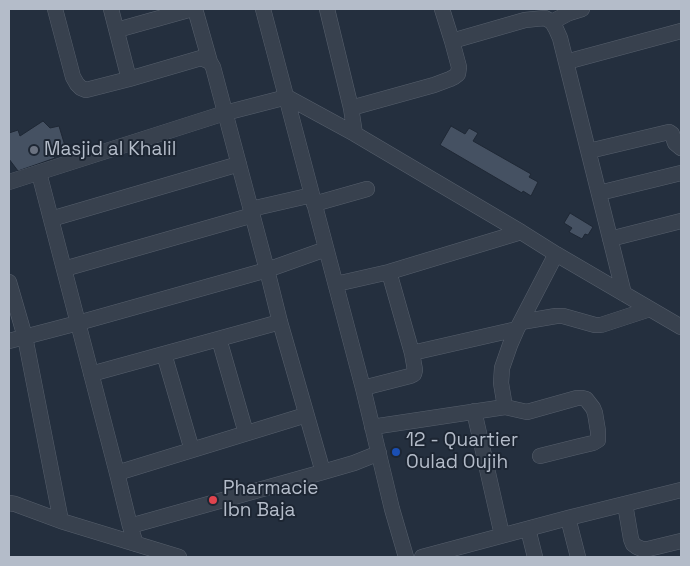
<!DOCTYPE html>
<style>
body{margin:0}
#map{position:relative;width:690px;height:566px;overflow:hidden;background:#242f3e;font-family:"Space Grotesk",sans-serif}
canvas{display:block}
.frame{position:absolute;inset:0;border:10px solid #b4bcc9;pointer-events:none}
</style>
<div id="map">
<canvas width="690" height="566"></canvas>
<div class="frame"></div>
</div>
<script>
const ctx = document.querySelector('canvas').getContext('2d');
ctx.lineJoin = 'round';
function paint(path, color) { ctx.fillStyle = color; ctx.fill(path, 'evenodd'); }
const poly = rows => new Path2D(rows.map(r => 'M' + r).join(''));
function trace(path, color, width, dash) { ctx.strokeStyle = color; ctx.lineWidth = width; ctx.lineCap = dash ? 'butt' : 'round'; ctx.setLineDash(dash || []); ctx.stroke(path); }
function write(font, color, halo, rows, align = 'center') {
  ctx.font = font + ' "Space Grotesk",sans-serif'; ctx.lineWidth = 4; ctx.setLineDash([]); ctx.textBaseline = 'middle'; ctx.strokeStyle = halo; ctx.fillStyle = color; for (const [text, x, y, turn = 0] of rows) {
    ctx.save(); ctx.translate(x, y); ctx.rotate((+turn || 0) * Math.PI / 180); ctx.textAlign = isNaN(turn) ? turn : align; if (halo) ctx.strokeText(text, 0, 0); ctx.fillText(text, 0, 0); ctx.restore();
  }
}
const building = poly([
 [43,121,50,128,59,126,65,146,53,154,55,158,18,171,9,159,9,133,18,130,20,136,43,121],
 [451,126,465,134,469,128,478,133,473,141,531,174,529,177,538,182,531,196,523,191,522,193,440,145,451,126],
 [570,213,593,227,588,235,585,234,582,239,569,232,572,228,564,223,570,213]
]);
paint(building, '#455162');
trace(building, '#1f2835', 1);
const minor = poly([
 [55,9,73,77,77,84,81,88,86,90,129,79,201,58,210,62,213,67,267,270,280,322,323,472],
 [111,9,129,79],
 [195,9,210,62],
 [263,9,363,388,392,509,406,557],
 [327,9,351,108,355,134],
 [552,22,569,13,582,9],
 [117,30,192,9],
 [452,41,525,20,545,18,552,22,556,29,560,38,624,294],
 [566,62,681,31],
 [351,108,434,85,450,79,454,77,458,74,459,67,452,41,442,9],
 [589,151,669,132,672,134,675,143,681,148],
 [39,173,117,473,130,526,136,544],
 [9,182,225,113,287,97,355,134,521,232,556,254,681,327],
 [599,193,681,173],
 [314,204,367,189],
 [251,209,312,195],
 [51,219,239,164],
 [610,239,681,221],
 [64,269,253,215],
 [9,282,25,337,61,521],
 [336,284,389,272,521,232],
 [521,322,556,316,563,316,595,325,601,325,650,309],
 [219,339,246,433],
 [9,341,78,323,267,270,326,249],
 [412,353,517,329],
 [164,354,192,450],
 [91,374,280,322],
 [363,388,410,376,414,374,415,370,412,353,389,272],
 [505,407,501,383,502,368,510,345,517,329,556,254],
 [474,411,502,535],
 [372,427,505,407,527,412,577,398,582,398,586,399,593,408,595,413,598,431,598,440,593,443,576,447,540,456],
 [117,473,306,415],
 [9,503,15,504,61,521,179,557],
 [625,504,631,539,633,544,637,547,642,549,648,549,681,541],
 [568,518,578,557],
 [130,526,323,472,354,463,379,453],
 [528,529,535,557],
 [422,557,568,518,681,490]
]);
trace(minor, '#565f6c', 16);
trace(minor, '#38414e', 15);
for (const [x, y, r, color] of [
 [34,150,5,"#6b7280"],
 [396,452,5,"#1a4fb4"],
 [213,500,5,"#e0444e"]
]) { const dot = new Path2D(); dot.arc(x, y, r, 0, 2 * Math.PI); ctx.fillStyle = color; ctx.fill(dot); trace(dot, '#1d2633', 2); }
write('19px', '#b4bcc9', '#1d2633', [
 ["Masjid al Khalil",44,150],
 ["12 - Quartier",406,441],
 ["Oulad Oujih",406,463],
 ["Pharmacie",223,489],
 ["Ibn Baja",223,511]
], 'left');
</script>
